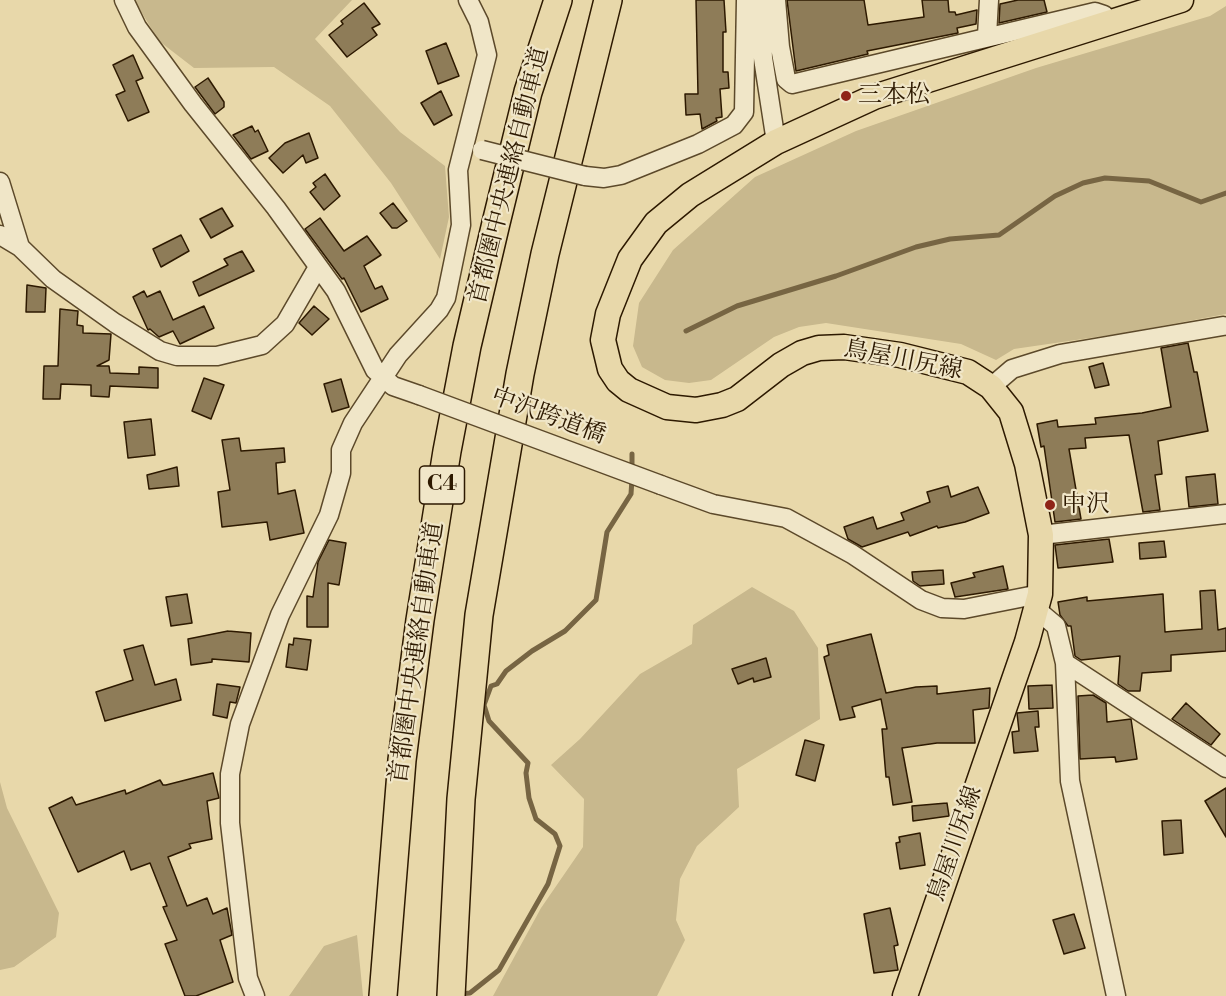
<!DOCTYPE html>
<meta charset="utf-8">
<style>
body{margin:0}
canvas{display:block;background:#e8d8aa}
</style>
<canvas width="1226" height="996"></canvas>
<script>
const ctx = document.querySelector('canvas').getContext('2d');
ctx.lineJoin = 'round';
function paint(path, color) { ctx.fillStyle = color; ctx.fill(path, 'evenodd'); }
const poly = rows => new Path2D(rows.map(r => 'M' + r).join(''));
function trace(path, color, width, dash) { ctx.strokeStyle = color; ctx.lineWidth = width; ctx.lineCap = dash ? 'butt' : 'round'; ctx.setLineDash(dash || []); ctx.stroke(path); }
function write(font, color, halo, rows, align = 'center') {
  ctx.font = font + ' "Libre Bodoni","Noto Serif JP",serif'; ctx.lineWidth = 4.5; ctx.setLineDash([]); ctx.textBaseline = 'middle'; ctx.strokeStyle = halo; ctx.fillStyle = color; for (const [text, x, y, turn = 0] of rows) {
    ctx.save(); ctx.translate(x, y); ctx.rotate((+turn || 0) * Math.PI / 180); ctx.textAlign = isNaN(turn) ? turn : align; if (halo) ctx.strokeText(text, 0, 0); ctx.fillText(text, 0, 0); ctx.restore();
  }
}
paint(poly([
 [134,0,352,0,315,39,400,132,445,166,449,217,440,259,391,183,330,106,274,67,194,68,159,41],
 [1226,6,1226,314,1124,333,1014,349,996,360,961,344,826,323,799,327,774,337,711,380,689,383,665,380,642,367,633,346,639,303,673,250,755,177,856,131,1036,68,1210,16],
 [752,587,794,611,818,648,820,719,737,769,739,807,697,846,680,879,676,920,685,940,657,996,493,996,541,908,583,847,584,799,551,765,580,739,640,674,692,644,693,625],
 [0,782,7,808,59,913,56,937,14,967,0,970],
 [357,935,363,996,289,996,324,946]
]), '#c8b88d');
trace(poly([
 [686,331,737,306,836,276,916,247,950,239,999,235,1055,196,1083,183,1105,178,1149,181,1201,202,1226,193],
 [632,469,632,454],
 [460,994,470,993,499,970,548,884,560,846,555,834,536,819,529,798,526,773,528,763,489,721,484,705,491,686,497,684,506,671,532,651,565,631,596,600,607,532,631,494,632,479]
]), '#776543', 5);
const building = poly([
 [696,0,724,0,726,32,723,32,723,72,728,72,729,88,720,89,722,117,716,118,717,121,702,129,700,114,686,115,685,94,698,94,696,0],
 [787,0,864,0,868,25,924,17,922,0,948,0,949,12,955,12,956,15,977,10,976,24,957,28,958,33,867,51,868,54,796,71,787,0],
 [1018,0,1044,0,1047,12,999,23,1000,4,1018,0],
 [364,3,380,24,372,28,377,35,347,57,329,35,343,24,341,21,364,3],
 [446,43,459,76,438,84,426,51,446,43],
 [133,55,143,78,136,81,149,112,128,121,116,95,125,91,113,65,133,55],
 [208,78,224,102,224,107,215,114,195,87,208,78],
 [441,91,452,115,434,125,421,103,441,91],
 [252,126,255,132,258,130,268,151,251,159,233,135,252,126],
 [309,133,318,158,306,163,303,155,283,173,269,158,285,143,309,133],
 [325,174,340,196,324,210,310,192,316,187,313,183,325,174],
 [393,203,407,221,397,228,392,228,380,213,393,203],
 [222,208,233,226,211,238,200,219,222,208],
 [320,218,344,251,367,236,381,255,364,266,375,289,382,286,388,299,361,312,344,278,342,279,305,229,320,218],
 [181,235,189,251,161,267,153,249,181,235],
 [242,251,254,271,199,296,193,282,228,265,224,259,242,251],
 [27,285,46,288,45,312,26,312,27,285],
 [144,291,147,297,160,291,173,320,204,306,214,328,180,344,173,331,159,337,150,329,148,330,133,297,144,291],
 [314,306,329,319,312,335,299,323,314,306],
 [60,309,78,311,77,325,83,326,83,333,111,334,109,360,97,366,109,366,110,373,139,374,139,367,158,368,158,388,110,386,109,397,91,396,91,385,61,384,60,399,43,399,44,366,58,366,60,309],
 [1188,343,1194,372,1197,372,1208,431,1158,441,1162,474,1155,475,1160,510,1143,512,1129,435,1085,438,1086,448,1069,449,1081,519,1055,522,1044,446,1041,447,1037,424,1057,420,1058,427,1096,424,1095,418,1142,413,1171,407,1161,348,1188,343],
 [1103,363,1109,385,1095,388,1089,367,1103,363],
 [204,378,224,385,211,419,192,411,204,378],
 [341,379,349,407,332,412,324,384,341,379],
 [151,419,155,455,128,458,124,422,151,419],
 [239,438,241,451,284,448,285,462,276,463,278,494,295,490,304,533,270,540,267,522,222,527,218,492,230,490,222,440,239,438],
 [177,467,179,486,149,489,147,475,177,467],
 [1215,474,1218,504,1189,507,1186,477,1215,474],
 [948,486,951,497,978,487,989,513,965,522,938,528,937,526,910,536,908,532,862,547,848,539,844,527,873,517,877,529,904,520,901,513,930,502,927,492,948,486],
 [1109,539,1113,562,1058,568,1055,545,1109,539],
 [329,540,346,543,339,585,328,583,328,627,307,627,307,596,313,597,318,562,329,540],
 [1164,541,1166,557,1140,559,1139,543,1164,541],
 [1003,566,1008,589,955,597,951,583,975,577,973,573,1003,566],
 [943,570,944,584,920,586,913,581,912,572,943,570],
 [1215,590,1218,630,1226,628,1226,651,1171,655,1171,671,1142,673,1140,691,1128,691,1118,684,1120,656,1081,660,1075,656,1071,626,1068,626,1060,615,1058,602,1087,597,1087,601,1163,594,1165,632,1175,631,1202,629,1200,591,1215,590],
 [187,594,192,623,171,626,166,597,187,594],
 [228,631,251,633,249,662,212,659,212,662,191,665,188,639,228,631],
 [871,634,886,693,916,687,937,686,937,694,990,688,989,708,973,710,975,743,937,743,902,748,912,802,893,805,889,777,886,777,882,729,887,729,881,699,852,707,855,717,840,720,824,657,829,655,827,645,871,634],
 [294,638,311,640,307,670,286,667,289,644,293,645,294,638],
 [143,645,155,685,176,679,181,700,105,721,96,692,133,680,124,650,143,645],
 [766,658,771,677,754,682,753,678,738,684,732,669,766,658],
 [217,684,240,687,236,703,230,702,227,718,213,715,217,684],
 [1052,685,1053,708,1029,709,1028,686,1052,685],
 [1093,695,1106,703,1107,722,1131,719,1137,759,1116,762,1115,757,1080,759,1078,696,1093,695],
 [1186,703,1220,734,1211,745,1172,719,1186,703],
 [1038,711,1039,727,1035,727,1038,751,1014,753,1012,732,1019,731,1017,713,1038,711],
 [805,740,824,745,815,781,796,775,805,740],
 [213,773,219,798,207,801,212,839,189,844,191,848,168,857,187,906,207,898,213,914,227,908,232,935,220,940,233,982,196,996,185,996,165,944,177,940,163,907,167,906,150,863,131,870,124,851,78,872,49,808,72,797,76,805,125,790,126,794,160,780,163,785,166,785,213,773],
 [1226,788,1226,837,1205,801,1226,788],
 [947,803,949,816,913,821,912,806,947,803],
 [1181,820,1183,853,1164,855,1162,821,1181,820],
 [920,833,925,865,900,869,896,843,900,842,899,837,920,833],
 [890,908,898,945,894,946,898,970,874,973,864,914,890,908],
 [1074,914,1085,948,1064,954,1053,920,1074,914]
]);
paint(building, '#8e7c58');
trace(building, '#2d1900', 1.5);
const minor = poly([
 [124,0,137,27,193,104,276,208,336,291,375,370,393,386,419,395],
 [761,0,763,58,776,142],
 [776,0,780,47,786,79,792,84,1095,12,1104,15,1108,24],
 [987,36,989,0],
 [585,176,604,178,621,175,698,144,734,125,744,112,746,0],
 [0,182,20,247],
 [0,235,20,247,53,279,115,323,160,351,177,356,217,356,262,345,285,324,318,267],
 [991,387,1012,369,1060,354,1223,326],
 [661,485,713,504,786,518,852,554,921,600,942,608,964,609,1040,594],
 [1041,535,1226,514],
 [1037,610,1056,626,1065,663,1070,781,1116,996],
 [1065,663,1226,768],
 [255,996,248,978,230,823,230,774,240,724,280,615,329,515,341,473,341,450,353,423,398,355,439,310,446,298,461,225,458,170,487,55,479,22,468,0]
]);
const major = poly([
 [905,996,1027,642,1040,594,1041,535,1027,464,1011,412,991,387,968,372,900,355,844,347,819,348,802,353,781,365,737,399,722,405,696,410,667,407,629,390,618,381,610,369,603,340,608,314,630,259,656,223,690,195,776,142,874,97,1181,0]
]);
const highway = poly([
 [383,996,402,760,420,620,447,451,467,346,496,223,528,92,558,0],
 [451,996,461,799,479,615,520,374,545,254,608,0]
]);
trace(minor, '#5c492a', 21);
trace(major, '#2d1900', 27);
trace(highway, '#2d1900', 30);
trace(minor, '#f0e6c8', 18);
trace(major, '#e8d8aa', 24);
trace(highway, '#e8d8aa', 27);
const minorBridge = poly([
 [482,150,585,176],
 [419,395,661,485]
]);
trace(minorBridge, '#5c492a', 21, []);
trace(minorBridge, '#f0e6c8', 18);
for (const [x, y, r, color] of [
 [846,96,6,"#8f2418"],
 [1050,505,6,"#8f2418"]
]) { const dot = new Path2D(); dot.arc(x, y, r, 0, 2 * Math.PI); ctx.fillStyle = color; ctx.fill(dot); trace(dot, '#f0e6c8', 2); }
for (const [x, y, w] of [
 [442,485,45]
]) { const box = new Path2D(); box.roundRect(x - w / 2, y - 19, w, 38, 4.5); ctx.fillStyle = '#f0e6c8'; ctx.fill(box); trace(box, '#2d1900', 1.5); }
write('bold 22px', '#2d1900', null, [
 ["C4",442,485]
]);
write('24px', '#2d1900', '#f0e6c8', [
 ["三本松",858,96],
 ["中沢",1062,505]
], 'left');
write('24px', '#2d1900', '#f0e6c8', [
 ["首都圏中央連絡自動車道",510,176,-76],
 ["鳥屋川尻線",903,361,11],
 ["中沢跨道橋",548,417,20],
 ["首都圏中央連絡自動車道",418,653,-82],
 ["鳥屋川尻線",956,844,-71]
]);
</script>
